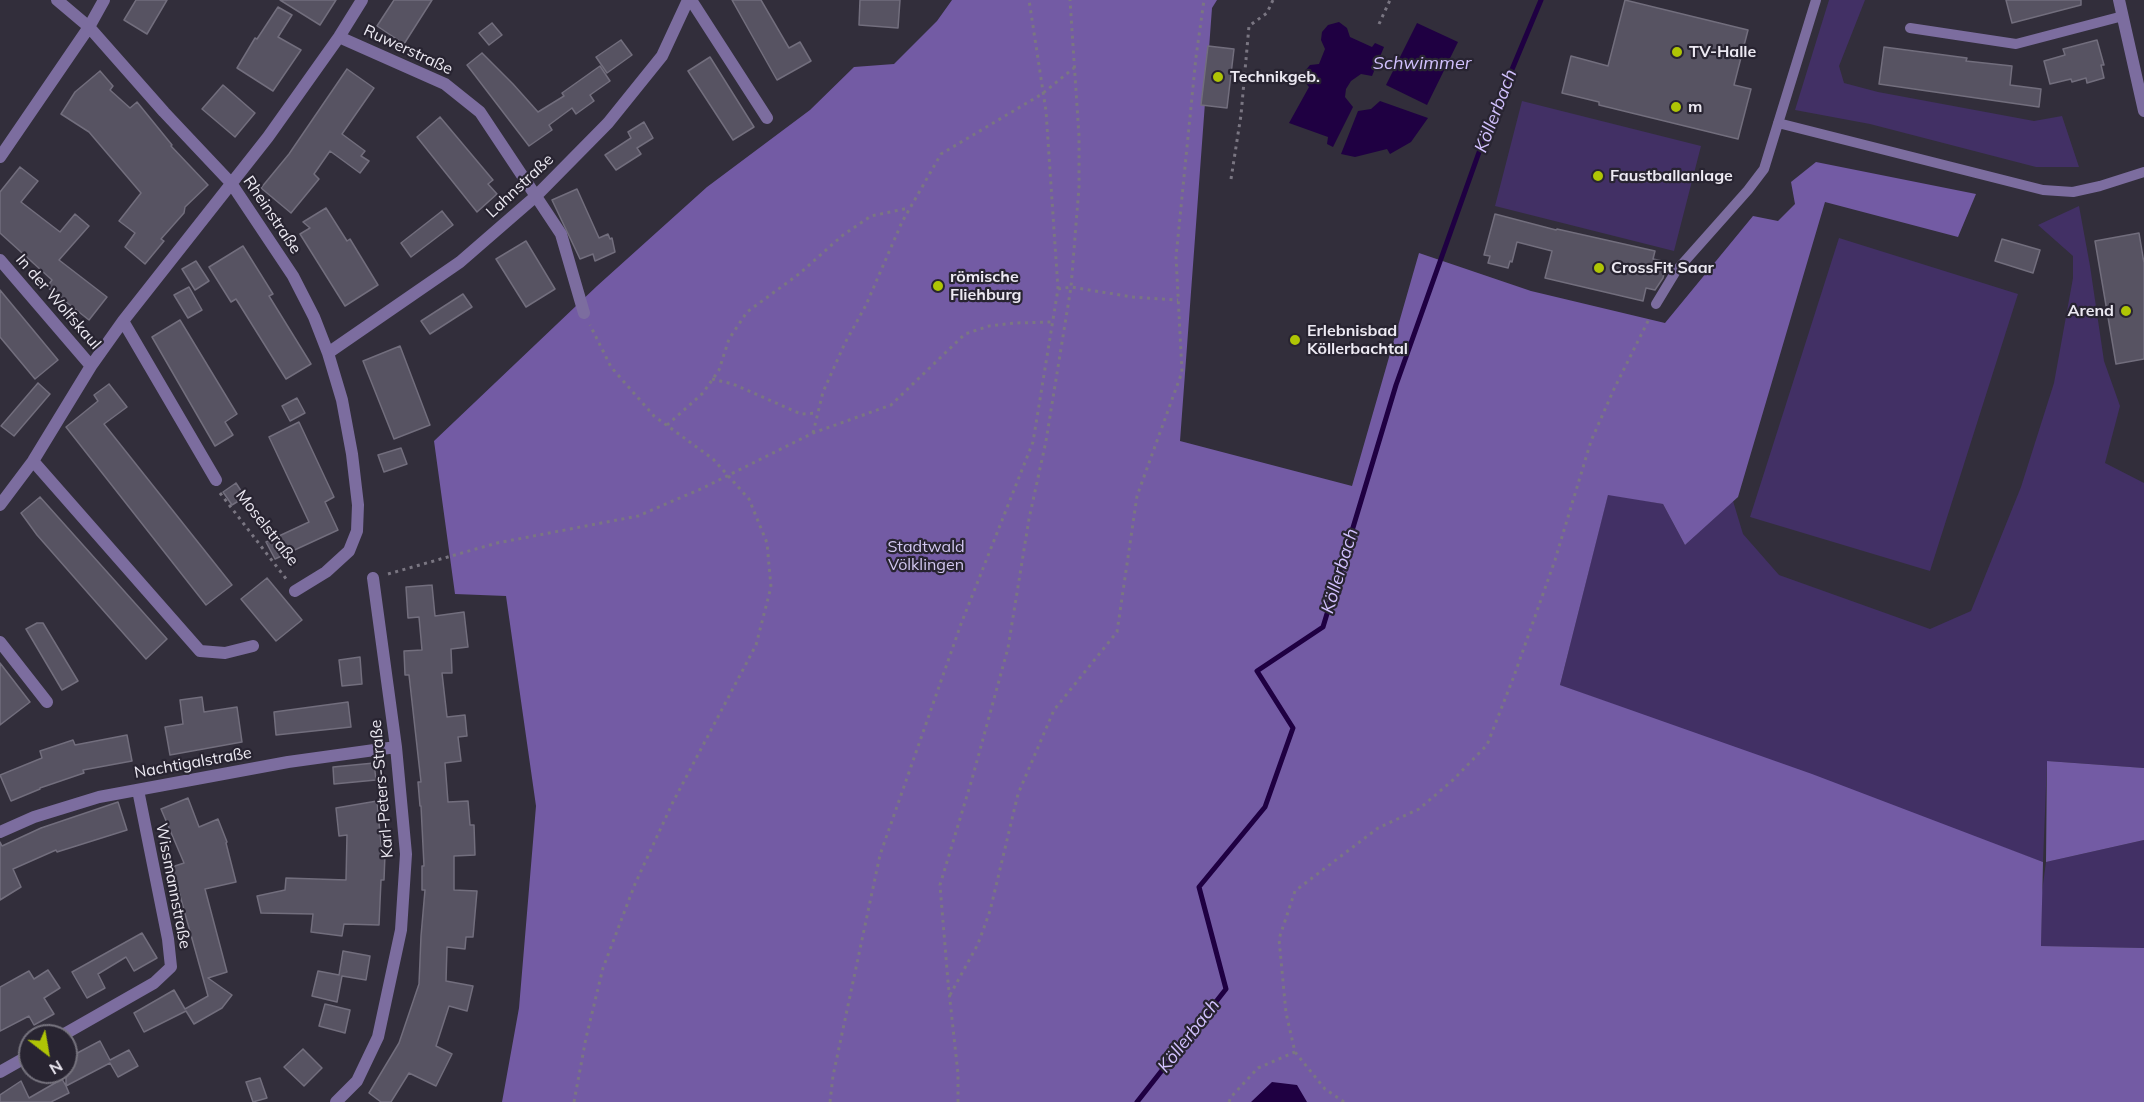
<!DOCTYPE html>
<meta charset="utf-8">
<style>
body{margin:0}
#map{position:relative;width:2144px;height:1102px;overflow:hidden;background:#322e3b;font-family:Mulish,sans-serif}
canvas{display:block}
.north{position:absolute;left:18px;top:1024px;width:60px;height:60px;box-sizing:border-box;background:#282431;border:2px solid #76737e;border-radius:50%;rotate:149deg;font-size:16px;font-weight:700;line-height:24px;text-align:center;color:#ece9f2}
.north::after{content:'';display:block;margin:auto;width:21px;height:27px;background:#afc505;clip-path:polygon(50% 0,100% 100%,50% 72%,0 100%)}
</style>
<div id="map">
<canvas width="2144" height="1102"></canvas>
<div class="north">N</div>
</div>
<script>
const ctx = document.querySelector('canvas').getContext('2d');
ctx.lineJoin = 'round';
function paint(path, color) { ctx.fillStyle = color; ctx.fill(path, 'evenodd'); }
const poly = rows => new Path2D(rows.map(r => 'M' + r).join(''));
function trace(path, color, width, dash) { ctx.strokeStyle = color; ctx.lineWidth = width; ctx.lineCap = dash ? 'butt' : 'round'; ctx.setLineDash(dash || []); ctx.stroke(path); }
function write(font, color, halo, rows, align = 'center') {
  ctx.font = font + ' Mulish,sans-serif'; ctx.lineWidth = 4.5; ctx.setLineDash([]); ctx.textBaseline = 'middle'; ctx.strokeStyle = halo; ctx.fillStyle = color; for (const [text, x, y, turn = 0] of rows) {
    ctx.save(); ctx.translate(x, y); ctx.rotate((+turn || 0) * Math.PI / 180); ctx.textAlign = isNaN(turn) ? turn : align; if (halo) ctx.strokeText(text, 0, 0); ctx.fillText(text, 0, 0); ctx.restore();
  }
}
paint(poly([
 [1829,0,1865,0,1839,66,1844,83,1878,92,2034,121,2062,116,2079,167,2036,167,1870,124,1795,110],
 [1522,101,1701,146,1674,251,1495,206],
 [2079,206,2090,266,2104,361,2120,406,2105,463,2144,483,2144,768,2047,761,2043,862,1560,685,1608,494,1663,504,1685,545,1733,501,1743,534,1779,575,1930,629,1971,611,2021,487,2054,383,2073,278,2073,256,2038,225],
 [1839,238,2018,294,1930,571,1750,517],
 [2144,840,2144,948,2041,946,2042,892,2046,862]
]), '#423065');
paint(poly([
 [952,0,1217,0,1212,8,1180,441,1352,486,1419,253,1531,291,1665,323,1753,216,1778,221,1795,204,1791,182,1816,162,1976,194,1958,237,1825,202,1738,497,1685,545,1663,504,1608,495,1560,685,1812,774,2043,862,2041,946,2144,948,2144,1102,502,1102,519,1008,536,806,506,596,455,594,434,441,597,286,707,187,810,110,854,67,894,64,937,21],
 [2047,761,2144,768,2144,840,2046,862]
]), '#735ba4');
paint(poly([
 [1339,22,1347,28,1350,37,1372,47,1375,43,1384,47,1372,76,1361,74,1351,81,1346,89,1345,97,1353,107,1333,147,1327,144,1328,137,1289,123,1309,87,1304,81,1303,76,1305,71,1310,65,1319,64,1325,49,1321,40,1322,32,1328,25],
 [1417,23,1458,42,1427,105,1386,85],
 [1380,101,1428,118,1411,142,1390,154,1387,149,1355,157,1341,154,1358,111,1371,109],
 [1272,1082,1297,1085,1307,1102,1251,1102]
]), '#1f0042');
trace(poly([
 [1137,1102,1226,989,1199,887,1265,807,1293,728,1257,671,1323,627,1396,385,1488,127,1541,0]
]), '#1f0042', 5);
const building = poly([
 [136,0,167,0,147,34,124,20,136,0],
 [280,0,336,0,320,25,280,0],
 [394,0,432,0,404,44,377,26,394,0],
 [732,0,761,0,789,48,800,42,811,61,777,80,732,0],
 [860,0,900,0,898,28,859,25,860,0],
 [1625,0,1748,30,1734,85,1751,89,1738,139,1599,105,1599,102,1562,93,1571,56,1608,66,1625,0],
 [2006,0,2081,0,2081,5,2012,23,2006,0],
 [278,7,292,15,278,37,301,50,273,91,237,68,255,38,257,39,278,7],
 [492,23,502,35,489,45,479,33,492,23],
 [621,40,632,55,607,73,596,57,621,40],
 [2097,40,2104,65,2101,65,2104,78,2087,83,2086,78,2072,82,2071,79,2050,84,2044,61,2065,55,2063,49,2097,40],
 [1208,46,1234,49,1227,108,1201,105,1208,46],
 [1884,47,1967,58,1966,61,2012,66,2010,85,2041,89,2039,107,1879,84,1884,47],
 [482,53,513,84,538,112,564,96,562,93,600,66,610,81,590,95,594,101,576,114,572,108,549,125,552,130,529,146,467,65,482,53],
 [710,57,754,127,733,140,688,71,710,57],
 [347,69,374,88,342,134,365,151,361,156,369,161,360,173,330,151,314,174,319,179,291,213,261,188,289,154,347,69],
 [100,71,113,86,110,90,130,108,137,102,172,145,171,146,208,185,185,207,184,213,161,239,164,241,145,264,125,247,135,233,119,221,141,193,89,132,61,114,75,92,100,71],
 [223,85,255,113,235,137,202,109,223,85],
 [440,117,493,180,488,184,497,194,477,212,417,137,440,117],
 [644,122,653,138,637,148,641,154,616,170,605,155,631,138,628,132,644,122],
 [20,167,38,181,21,202,60,232,75,214,89,226,59,260,107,297,89,320,47,287,52,280,0,233,0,192,20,167],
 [577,189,599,238,608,234,610,239,612,238,615,252,595,261,593,254,580,259,552,200,577,189],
 [326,208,347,241,350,239,378,285,345,306,300,234,310,228,303,222,326,208],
 [442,211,453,225,411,257,401,243,442,211],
 [1495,214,1556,230,1557,229,1655,251,1653,259,1667,262,1663,278,1655,290,1646,288,1643,301,1545,278,1552,251,1517,242,1512,262,1510,261,1508,268,1488,263,1490,256,1484,255,1495,214],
 [2139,233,2144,263,2144,359,2116,364,2095,241,2139,233],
 [2002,239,2040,250,2033,273,1995,261,2002,239],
 [526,241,555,289,526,307,496,259,526,241],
 [243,246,273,294,269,296,311,364,286,379,236,299,231,302,209,267,243,246],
 [196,261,209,281,195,290,182,269,196,261],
 [189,287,202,310,188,318,174,295,189,287],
 [0,290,58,360,35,379,0,337,0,290],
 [463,294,472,307,430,334,421,321,463,294],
 [180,320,237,414,225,422,233,435,215,446,152,337,180,320],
 [400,346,430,425,394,439,363,361,400,346],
 [38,383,50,394,14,436,1,426,38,383],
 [109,384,127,407,104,424,232,585,206,605,66,427,98,401,94,395,109,384],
 [297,398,305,413,290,421,282,406,297,398],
 [299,422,334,497,325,502,338,530,275,559,266,542,309,522,269,437,299,422],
 [401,448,407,464,384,472,378,455,401,448],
 [236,483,245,497,232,505,223,492,236,483],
 [40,497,167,639,146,659,37,535,21,513,40,497],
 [267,578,302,620,276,641,241,599,267,578],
 [432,585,435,616,464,612,468,647,451,649,452,673,442,673,447,717,465,715,467,736,458,737,461,761,445,763,448,802,468,801,470,825,474,825,475,855,454,856,454,890,477,891,473,937,466,937,465,949,447,947,446,981,473,986,467,1011,449,1006,436,1046,452,1054,436,1086,409,1073,391,1102,381,1102,369,1093,399,1043,419,984,421,936,425,890,422,890,422,866,424,866,421,806,420,806,418,782,421,782,409,675,405,675,404,651,422,650,419,617,408,618,406,587,432,585],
 [37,623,43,623,78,681,62,690,26,629,37,623],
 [360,657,362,684,342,686,339,660,360,657],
 [0,663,30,702,0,725,0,663],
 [202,697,204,712,237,707,242,742,170,755,165,727,183,724,180,700,202,697],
 [348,702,351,727,276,735,274,712,348,702],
 [127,735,132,761,83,770,84,773,40,788,40,789,11,801,0,775,42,758,40,751,73,740,75,745,127,735],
 [374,763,376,780,334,784,333,767,374,763],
 [188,798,199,827,218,819,227,842,226,843,236,882,205,889,227,972,208,978,232,995,222,1008,194,1024,186,1011,144,1032,134,1013,174,990,185,1009,208,996,172,867,184,863,161,809,188,798],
 [377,801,382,854,385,854,384,880,381,880,379,925,344,924,342,936,311,932,313,914,261,913,257,896,285,890,286,878,346,880,347,835,339,836,336,808,377,801],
 [118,802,127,830,57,852,56,850,13,869,21,887,0,900,0,842,2,846,41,828,118,802],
 [142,933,157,958,134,971,126,957,98,974,105,988,87,998,72,972,142,933],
 [343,951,370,956,366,980,342,976,337,1002,312,996,318,971,339,975,343,951],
 [48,970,60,988,44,998,54,1014,34,1025,29,1016,0,1031,0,987,29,971,34,979,48,970],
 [325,1004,350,1010,345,1033,319,1026,325,1004],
 [100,1041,110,1060,129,1050,138,1066,118,1077,110,1063,66,1086,69,1093,51,1102,0,1102,0,1095,21,1081,29,1098,62,1079,66,1086,66,1059,100,1041],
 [303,1049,322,1068,304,1086,284,1067,303,1049],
 [260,1078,267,1098,253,1102,246,1082,260,1078]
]);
paint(building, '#575362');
trace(building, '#726e7d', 1.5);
trace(poly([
 [1379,24,1390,0],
 [1231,179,1241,115,1249,26,1267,13,1273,0],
 [1058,289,1071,287,1132,297,1178,300],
 [712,379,733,384,801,414,817,413],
 [667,425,703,393,719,370,729,339,747,312,799,274,843,235,871,216,909,208],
 [813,433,823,392,845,343,866,305,902,222,941,154,1042,94,1075,67],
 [220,493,287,580],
 [388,574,497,543,638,516,703,488,813,433,891,405,965,334,989,326,1015,323,1052,322],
 [950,995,978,944,990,911,1018,794,1054,710,1117,632,1137,496,1182,372,1176,257,1196,57,1204,0],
 [574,1102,586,1038,603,968,635,884,673,802,756,645,771,587,767,543,749,499,713,459,654,416,611,367,590,325],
 [830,1102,833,1076,880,855,961,624,1033,442,1058,289,1046,111,1029,0],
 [958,1102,958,1074,948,982,940,885,972,779,1008,648,1029,519,1046,441,1071,287,1079,187,1079,136,1070,0],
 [1229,1102,1231,1097,1258,1068,1295,1052],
 [1344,1102,1325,1089,1295,1052,1286,1013,1279,939,1295,891,1378,828,1419,809,1453,780,1487,745,1514,676,1555,560,1591,441,1614,389,1650,317]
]), '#7a7682', 3, [3, 4.5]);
trace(poly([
 [1910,28,2016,44,2123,16],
 [1778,123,2043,190,2073,192,2100,186,2144,172],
 [1656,304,1676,271,1748,190,1764,169,1816,0]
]), '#7c6d9f', 10);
trace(poly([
 [57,0,89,27,164,112,231,183,293,276,314,317,328,353,342,400,352,454,358,505,357,531,349,551,326,572,295,591],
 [691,0,767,118],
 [2119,0,2144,111],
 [339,37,445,84,480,112,561,234,584,313],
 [0,157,89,27,104,0],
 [0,260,91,366],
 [123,321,216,480],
 [328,353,460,262,536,196,608,123,662,56,688,0],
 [33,461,200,651,225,653,253,646],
 [0,505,33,461,91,366,123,321,268,137,339,37,362,0],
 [0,642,47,702],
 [0,832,34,817,99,797,288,762,396,747],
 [61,1036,154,983,171,967,168,939,138,790],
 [0,1072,30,1055],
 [336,1102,357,1081,378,1037,401,930,406,854,396,747,373,578]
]), '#7c6d9f', 12);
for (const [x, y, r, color] of [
 [1677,52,6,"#afc505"],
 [1218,77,6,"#afc505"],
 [1676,107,6,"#afc505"],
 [1598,176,6,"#afc505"],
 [1599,268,6,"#afc505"],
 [938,286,6,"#afc505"],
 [2126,311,6,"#afc505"],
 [1295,340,6,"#afc505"]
]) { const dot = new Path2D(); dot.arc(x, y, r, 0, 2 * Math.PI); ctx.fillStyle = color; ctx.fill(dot); trace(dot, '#282431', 2); }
write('16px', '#ece9f2', '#282431', [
 ["Ruwerstraße",408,50,25],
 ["Lahnstraße",520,186,-43],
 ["Rheinstraße",272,215,56],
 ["In der Wolfskaul",58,302,49],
 ["Moselstraße",267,528,52],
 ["Nachtigalstraße",193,763,-10],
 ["Karl-Peters-Straße",382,789,-95],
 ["Wissmannstraße",173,886,79]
]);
write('bold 16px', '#ece9f2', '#282431', [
 ["TV-Halle",1689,52],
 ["Technikgeb.",1230,77],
 ["m",1688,107],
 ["Faustballanlage",1610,176],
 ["CrossFit Saar",1611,268],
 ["römische",950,277],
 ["Fliehburg",950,295],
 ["Arend",2114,311,"right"],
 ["Erlebnisbad",1307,331],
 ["Köllerbachtal",1307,349]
], 'left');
write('16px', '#d2c7f0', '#282431', [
 ["Stadtwald",926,547],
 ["Völklingen",926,565]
]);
write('italic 18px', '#d2c1fe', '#282431', [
 ["Schwimmer",1422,64],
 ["Köllerbach",1496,111,-69],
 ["Köllerbach",1340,571,-73],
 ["Köllerbach",1189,1036,-52]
]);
</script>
